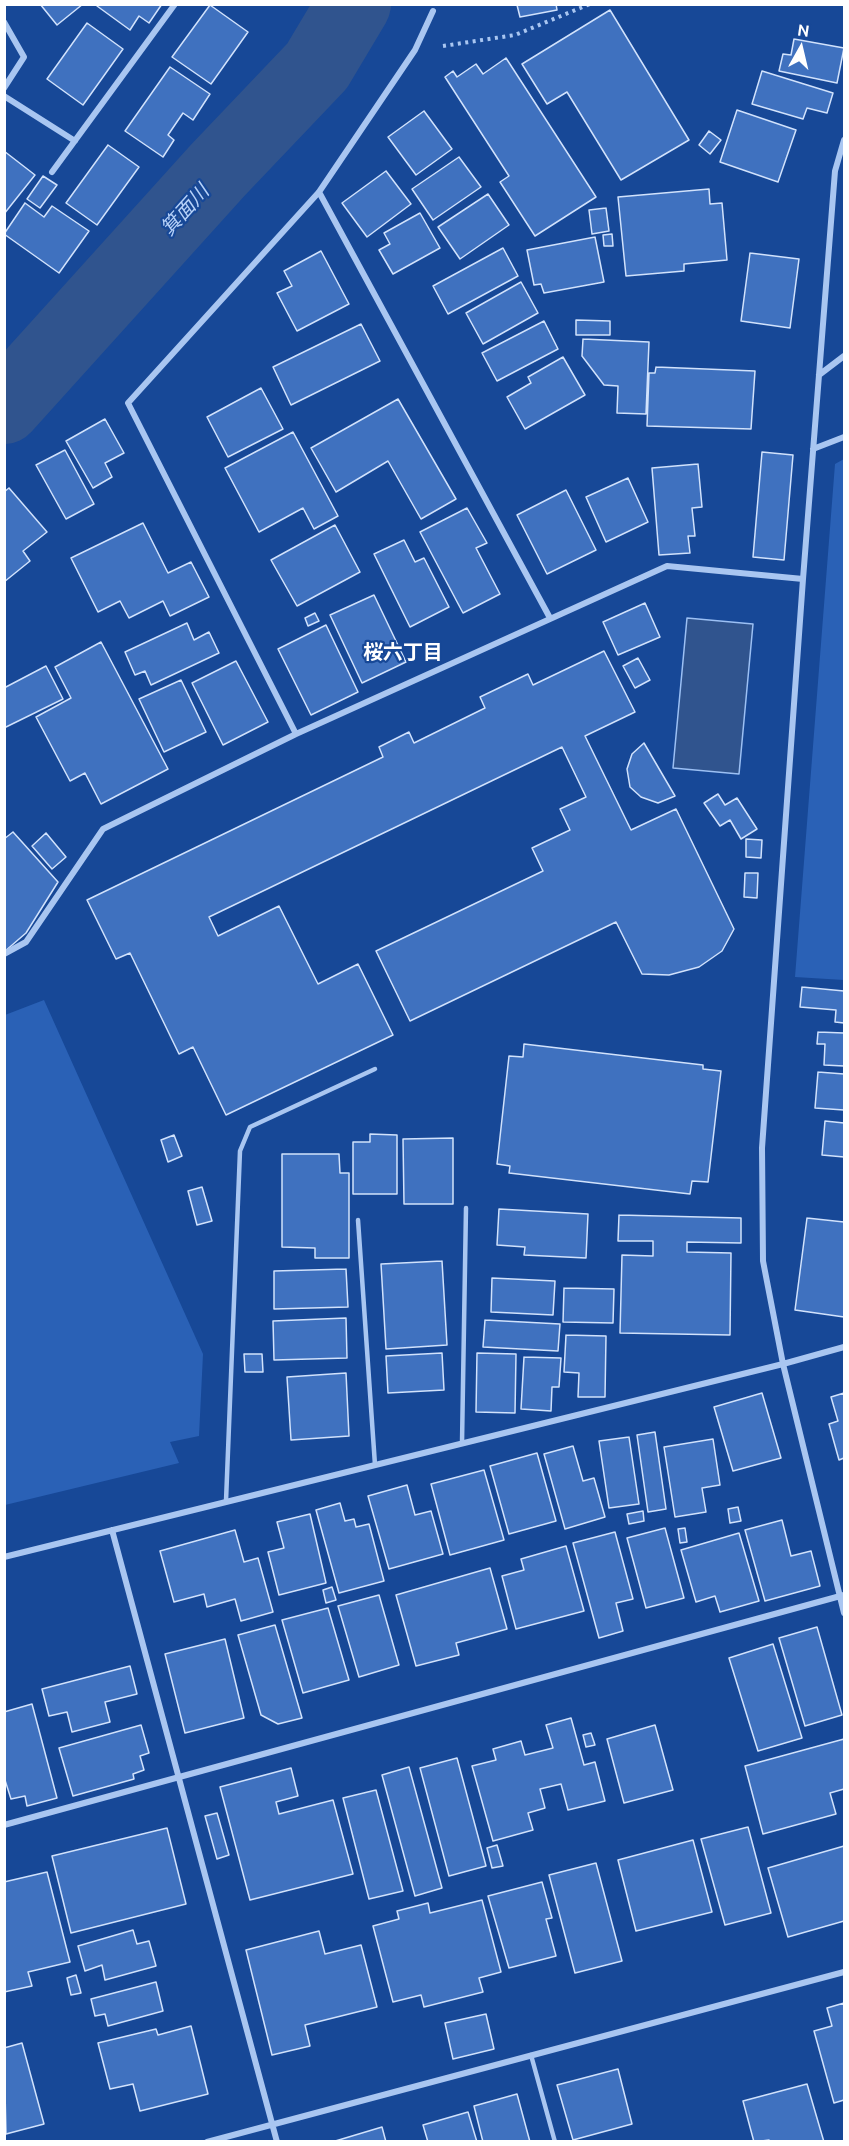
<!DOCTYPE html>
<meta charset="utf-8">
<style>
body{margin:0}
#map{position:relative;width:849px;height:2146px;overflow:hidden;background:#174897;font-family:Ubuntu,sans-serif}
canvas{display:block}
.frame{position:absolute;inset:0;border:6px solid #fff;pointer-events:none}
.north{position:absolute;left:771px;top:18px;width:60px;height:60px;-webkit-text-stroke:4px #174897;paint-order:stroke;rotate:8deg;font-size:16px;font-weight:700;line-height:24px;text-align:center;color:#fff}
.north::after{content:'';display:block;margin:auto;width:21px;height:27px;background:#fff;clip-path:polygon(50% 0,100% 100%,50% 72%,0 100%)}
</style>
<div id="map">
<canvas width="849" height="2146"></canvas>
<div class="frame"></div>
<div class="north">N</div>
</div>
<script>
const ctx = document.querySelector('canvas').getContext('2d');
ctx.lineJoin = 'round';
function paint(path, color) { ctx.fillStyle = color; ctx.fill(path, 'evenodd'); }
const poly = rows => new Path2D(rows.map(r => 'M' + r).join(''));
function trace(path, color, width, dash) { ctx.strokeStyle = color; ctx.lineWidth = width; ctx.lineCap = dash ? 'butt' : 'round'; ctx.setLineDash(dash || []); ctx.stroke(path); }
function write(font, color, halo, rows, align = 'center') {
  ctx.font = font + ' Ubuntu,"Noto Sans JP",sans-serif'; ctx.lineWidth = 4.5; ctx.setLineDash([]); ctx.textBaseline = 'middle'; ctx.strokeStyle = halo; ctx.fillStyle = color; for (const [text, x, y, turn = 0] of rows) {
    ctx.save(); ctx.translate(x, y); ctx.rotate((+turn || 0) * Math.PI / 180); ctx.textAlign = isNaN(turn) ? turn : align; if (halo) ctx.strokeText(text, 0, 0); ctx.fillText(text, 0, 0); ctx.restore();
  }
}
paint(poly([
 [844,459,844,980,795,977,835,464],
 [44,1000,203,1354,199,1436,170,1442,179,1463,5,1505,5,1015]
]), '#2a61b6');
const water = poly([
 [687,618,753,624,739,774,673,768,687,618]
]);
paint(water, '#30548e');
trace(water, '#9cc0f4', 1.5);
trace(poly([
 [4,407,218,170,317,66,354,4]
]), '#30548e', 74);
const building = poly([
 [40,4,83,4,57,25,40,4],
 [98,4,162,4,149,23,139,16,130,30,97,6,98,4],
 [556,4,557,10,520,17,517,5,556,4],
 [210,5,248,32,211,84,172,57,210,5],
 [610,10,689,140,621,180,567,92,547,104,522,64,610,10],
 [87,23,123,49,83,105,47,79,87,23],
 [794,39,844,48,837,83,779,71,783,54,791,55,794,39],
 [506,58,596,197,535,236,500,182,509,176,445,77,453,71,457,77,476,64,483,74,506,58],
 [170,67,210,94,193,120,183,113,168,135,174,140,163,157,125,131,170,67],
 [762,71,833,93,827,113,807,108,803,119,752,104,762,71],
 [737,110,796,130,778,182,720,162,737,110],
 [424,111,452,149,416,175,388,137,424,111],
 [709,131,721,140,710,154,699,145,709,131],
 [108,145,139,167,97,225,66,203,108,145],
 [4,151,35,175,4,214,4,151],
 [459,157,481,187,433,220,412,189,459,157],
 [386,171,411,204,367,237,342,203,386,171],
 [43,176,57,185,40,208,27,199,43,176],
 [709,189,710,204,722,203,727,260,684,264,684,271,626,276,618,197,709,189],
 [488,194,509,225,460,259,438,227,488,194],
 [25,203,44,217,52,206,89,231,59,273,4,234,25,203],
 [606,208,609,231,592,234,589,210,606,208],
 [420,213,440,248,393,274,379,250,390,244,384,233,420,213],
 [612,234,613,246,604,246,603,235,612,234],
 [595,237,604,282,544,293,541,284,534,285,527,250,595,237],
 [503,248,518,276,448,314,433,286,503,248],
 [321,251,349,304,297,331,277,293,292,286,284,271,321,251],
 [750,253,799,259,790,328,741,321,750,253],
 [521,282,538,313,483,344,466,313,521,282],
 [576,320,610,321,610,335,576,335,576,320],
 [544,321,558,349,497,381,482,353,544,321],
 [361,324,380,361,291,405,273,367,361,324],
 [583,339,649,342,646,414,617,413,618,386,604,385,582,356,583,339],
 [563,357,585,395,525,429,507,397,531,383,528,377,563,357],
 [656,367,755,371,751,429,647,426,649,373,655,373,656,367],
 [261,388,283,429,228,457,207,417,261,388],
 [398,399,456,499,421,519,388,461,336,492,311,448,398,399],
 [105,419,124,453,105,463,112,477,93,488,66,441,105,419],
 [293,432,338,516,314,529,303,508,259,532,225,468,293,432],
 [65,450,94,504,66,519,36,465,65,450],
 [762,452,793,455,784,560,753,557,762,452],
 [698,464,702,507,692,508,695,536,688,536,690,553,659,555,652,468,698,464],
 [628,478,648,522,606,542,586,497,628,478],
 [9,488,47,532,23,551,30,561,4,582,4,492,9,488],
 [566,490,596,550,547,574,517,515,566,490],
 [467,508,487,543,476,548,500,594,463,613,420,532,467,508],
 [143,523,168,573,191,562,209,597,170,616,163,601,129,618,120,601,98,612,71,558,143,523],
 [335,525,360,572,297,606,271,560,335,525],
 [404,540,415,562,424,558,449,607,410,627,374,554,404,540],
 [374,595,406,662,362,683,330,615,374,595],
 [645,603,660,637,618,655,603,622,645,603],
 [315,613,319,621,308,626,305,618,315,613],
 [187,623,194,640,209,632,219,653,151,685,145,671,135,675,125,652,187,623],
 [326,625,358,692,311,715,278,649,326,625],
 [101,642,168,769,101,804,85,773,70,781,36,717,71,698,55,667,101,642],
 [604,651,635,712,585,736,631,830,676,809,734,929,722,951,699,967,669,975,642,974,616,922,410,1021,376,951,543,871,532,848,570,830,560,809,586,797,562,747,209,917,218,936,279,906,318,984,358,964,393,1035,226,1115,193,1047,179,1054,130,953,116,959,87,900,383,757,379,747,409,732,414,743,485,708,480,697,528,674,533,685,604,651],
 [638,658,650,680,635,688,623,666,638,658],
 [236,661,268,722,223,745,192,683,236,661],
 [46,666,63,699,4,728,4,688,46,666],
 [181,680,206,732,164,752,139,699,181,680],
 [644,743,675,796,658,803,641,797,630,787,627,769,632,754,644,743],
 [718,794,725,805,737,798,757,829,741,839,730,820,720,826,704,803,718,794],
 [13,832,58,882,26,933,4,952,4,839,13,832],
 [46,833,66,857,52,869,32,846,46,833],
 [746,839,762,840,761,858,746,857,746,839],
 [745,873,758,873,757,898,744,897,745,873],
 [802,987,844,991,844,1023,835,1022,836,1010,800,1007,802,987],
 [818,1032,844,1033,844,1066,824,1065,825,1044,817,1044,818,1032],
 [524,1044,703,1065,703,1069,721,1071,708,1182,692,1181,690,1194,509,1173,510,1166,497,1164,509,1056,523,1057,524,1044],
 [818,1072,844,1074,844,1110,815,1108,818,1072],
 [825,1121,844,1123,844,1157,822,1155,825,1121],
 [370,1134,397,1135,397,1194,353,1194,353,1142,370,1142,370,1134],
 [174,1135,182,1156,168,1162,161,1140,174,1135],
 [453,1138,453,1204,404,1204,403,1139,453,1138],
 [282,1154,339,1154,340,1173,349,1173,349,1258,315,1258,315,1248,282,1247,282,1154],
 [202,1187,212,1221,197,1225,188,1191,202,1187],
 [499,1209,588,1214,586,1258,524,1255,525,1247,497,1245,499,1209],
 [619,1215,741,1218,741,1243,687,1242,687,1252,731,1253,730,1335,620,1333,622,1255,653,1256,653,1241,618,1241,619,1215],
 [807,1218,844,1222,844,1317,795,1310,807,1218],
 [442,1261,447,1345,386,1349,381,1264,442,1261],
 [346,1269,348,1307,274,1309,274,1271,346,1269],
 [492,1278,555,1281,553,1315,491,1312,492,1278],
 [564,1288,614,1289,613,1323,563,1322,564,1288],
 [346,1318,347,1358,274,1360,273,1321,346,1318],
 [485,1320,560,1324,558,1351,483,1347,485,1320],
 [566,1335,606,1336,605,1397,578,1397,579,1373,564,1372,566,1335],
 [442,1353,444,1390,388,1393,386,1356,442,1353],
 [477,1353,516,1354,515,1413,476,1412,477,1353],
 [244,1354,262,1354,263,1372,245,1372,244,1354],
 [524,1357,561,1358,559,1387,552,1387,551,1411,521,1409,524,1357],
 [346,1373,349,1436,291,1440,287,1377,346,1373],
 [762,1393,781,1458,733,1471,714,1407,762,1393],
 [844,1393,844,1458,839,1460,829,1424,838,1421,831,1397,844,1393],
 [655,1432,666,1509,648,1512,637,1435,655,1432],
 [629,1437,639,1504,609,1508,599,1441,629,1437],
 [713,1439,720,1485,702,1488,706,1512,675,1517,664,1447,713,1439],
 [573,1446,583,1481,594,1478,605,1517,565,1529,544,1454,573,1446],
 [537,1453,556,1521,509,1534,490,1466,537,1453],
 [484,1470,504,1540,450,1555,431,1484,484,1470],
 [407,1485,415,1515,431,1511,443,1554,389,1569,368,1496,407,1485],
 [340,1503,345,1521,354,1519,356,1527,369,1524,384,1581,339,1593,316,1510,340,1503],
 [738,1507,741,1521,730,1523,728,1509,738,1507],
 [643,1511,644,1521,629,1524,627,1514,643,1511],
 [310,1514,326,1583,279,1595,268,1552,284,1548,277,1522,310,1514],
 [782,1520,791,1556,811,1551,820,1586,765,1601,745,1530,782,1520],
 [665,1528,684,1598,646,1608,627,1538,665,1528],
 [685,1528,687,1542,680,1543,678,1529,685,1528],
 [235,1530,244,1562,258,1558,273,1612,241,1621,235,1599,207,1607,204,1594,174,1602,160,1551,235,1530],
 [615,1532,633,1599,616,1603,623,1631,599,1638,573,1543,615,1532],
 [739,1533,759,1601,720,1612,715,1596,696,1602,681,1550,739,1533],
 [566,1546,584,1611,516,1629,502,1576,524,1570,521,1559,566,1546],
 [490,1568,507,1629,456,1643,459,1655,416,1666,396,1595,490,1568],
 [332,1587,336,1600,326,1603,323,1590,332,1587],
 [379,1595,399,1665,359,1677,338,1606,379,1595],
 [328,1608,349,1680,303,1693,282,1620,328,1608],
 [275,1625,302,1718,278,1724,261,1715,238,1635,275,1625],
 [817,1627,842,1715,805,1726,779,1638,817,1627],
 [225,1639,244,1718,185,1733,165,1654,225,1639],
 [773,1644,802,1738,758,1751,729,1658,773,1644],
 [130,1666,137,1694,105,1702,110,1722,72,1732,67,1712,49,1716,42,1689,130,1666],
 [32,1704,57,1798,27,1806,25,1796,11,1799,4,1777,4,1712,32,1704],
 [571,1718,584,1765,595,1762,605,1801,568,1810,561,1784,540,1789,545,1808,528,1813,533,1830,493,1841,472,1766,496,1760,493,1749,521,1741,525,1755,553,1748,546,1725,571,1718],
 [141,1725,149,1753,140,1756,144,1770,133,1774,134,1779,73,1796,59,1748,141,1725],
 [655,1725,673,1790,624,1803,607,1739,655,1725],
 [591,1733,595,1745,586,1747,583,1735,591,1733],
 [844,1739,844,1789,830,1793,836,1814,763,1834,745,1766,844,1739],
 [457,1758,486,1866,449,1876,420,1768,457,1758],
 [409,1767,442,1888,415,1896,382,1775,409,1767],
 [291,1768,298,1796,276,1802,279,1814,333,1800,353,1874,250,1900,220,1787,291,1768],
 [376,1790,403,1891,369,1899,343,1798,376,1790],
 [217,1813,229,1855,217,1859,205,1816,217,1813],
 [748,1827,771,1913,725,1925,701,1839,748,1827],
 [167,1828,186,1904,71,1933,52,1856,167,1828],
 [693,1840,712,1912,636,1931,618,1860,693,1840],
 [497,1845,503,1866,492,1868,487,1848,497,1845],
 [844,1846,844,1921,788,1937,768,1868,844,1846],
 [596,1863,622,1961,575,1973,549,1875,596,1863],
 [47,1872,70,1962,28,1972,32,1986,4,1992,4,1882,47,1872],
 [542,1882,552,1918,546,1919,556,1956,509,1968,488,1896,542,1882],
 [482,1900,501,1972,479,1978,483,1992,424,2007,421,1995,393,2002,373,1926,399,1919,397,1911,428,1903,430,1913,482,1900],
 [133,1930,137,1944,149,1941,156,1966,105,1980,102,1965,85,1971,78,1946,133,1930],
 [319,1931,325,1954,361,1945,377,2007,305,2025,310,2046,272,2055,246,1950,319,1931],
 [76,1975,81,1993,71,1995,67,1978,76,1975],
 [156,1982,163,2011,108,2026,105,2014,95,2016,91,1999,156,1982],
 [844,2003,844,2100,834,2103,814,2031,832,2026,827,2008,844,2003],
 [486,2014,494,2049,453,2059,445,2023,486,2014],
 [191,2026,208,2094,140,2111,133,2084,110,2089,98,2043,156,2029,158,2035,191,2026],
 [22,2043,44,2124,6,2134,4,2048,22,2043],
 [618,2069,632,2124,573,2140,557,2085,618,2069],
 [807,2084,824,2142,769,2142,769,2140,754,2142,743,2101,807,2084],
 [517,2094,530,2142,483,2142,474,2106,517,2094],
 [468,2112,477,2142,428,2142,423,2125,468,2112],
 [382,2127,386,2142,332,2142,382,2127]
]);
paint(building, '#3f71bf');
trace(building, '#d1e2fc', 1.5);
trace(poly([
 [443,46,515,35,590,4]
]), '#a9c6f1', 4, [3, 4.5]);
trace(poly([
 [358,1220,375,1465],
 [462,1443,466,1208],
 [226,1501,240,1151,250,1127,375,1069],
 [531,2055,555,2142]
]), '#a9c6f1', 4.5);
trace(poly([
 [4,22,24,57,4,88],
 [4,96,75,141],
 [844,140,835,171,803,579,762,1148,763,1261,783,1364,844,1613],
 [52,172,175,4],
 [319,192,550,618],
 [819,375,844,356],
 [813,449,844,437],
 [296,734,128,403,319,192,415,50,433,11],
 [4,954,26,942,103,829,296,734,667,566,803,579],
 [112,1530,277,2142],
 [4,1557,783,1364,844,1347],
 [4,1825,844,1595],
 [207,2142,844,1972]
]), '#a9c6f1', 6);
write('italic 20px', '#b6d1f8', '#174897', [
 ["箕面川",185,210,-48]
]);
write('bold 20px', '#fff', '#174897', [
 ["桜六丁目",403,652]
]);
</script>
